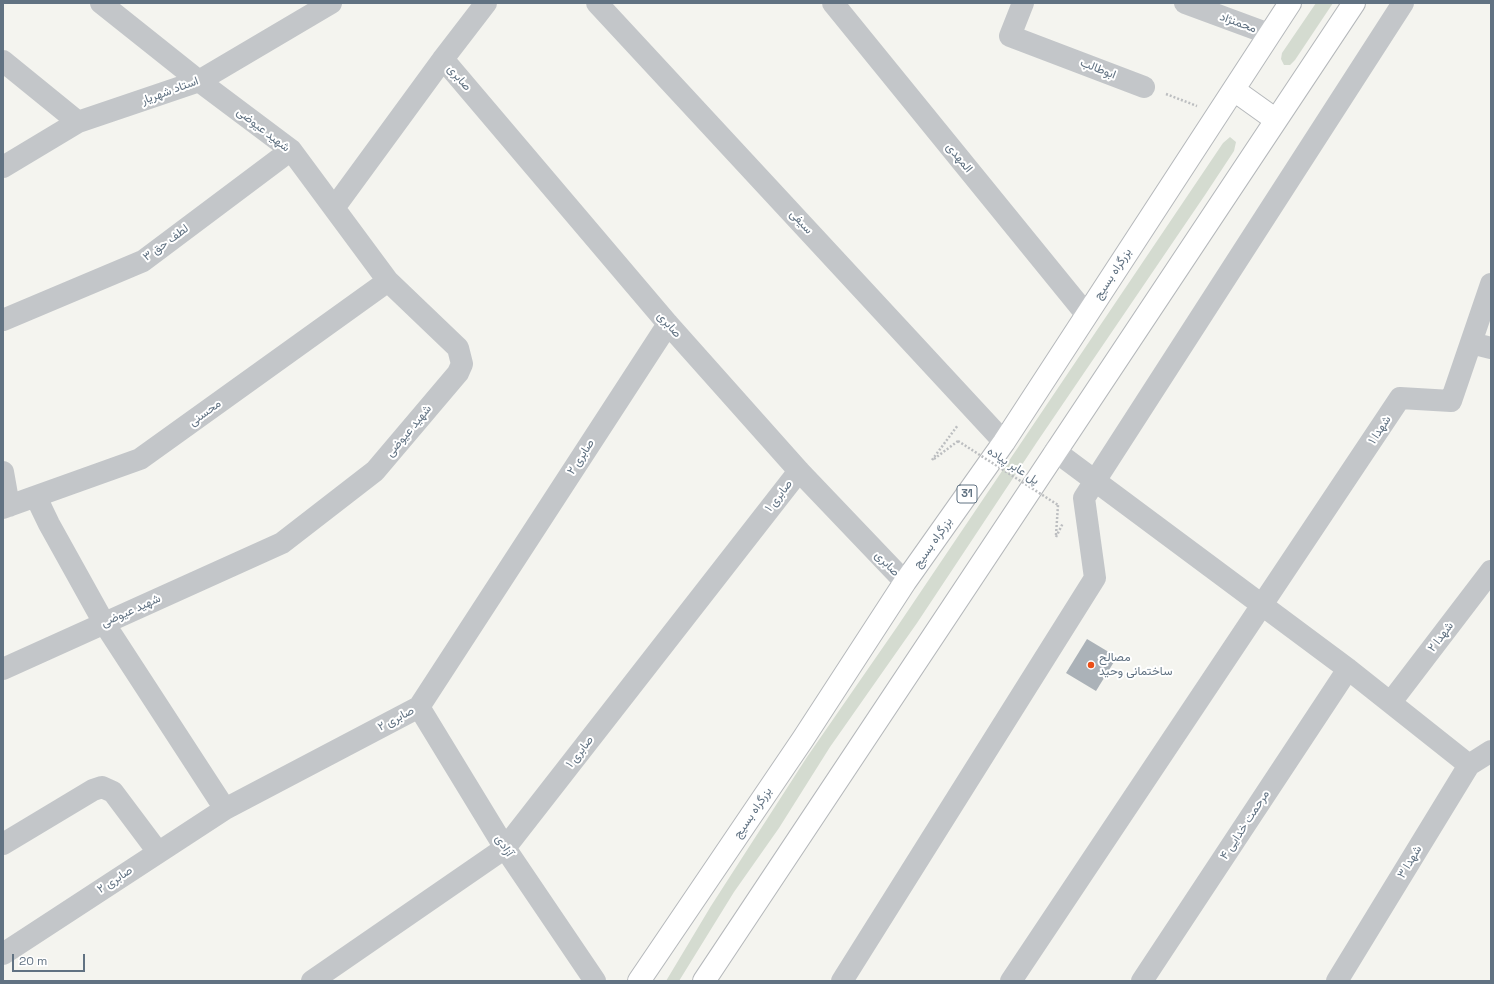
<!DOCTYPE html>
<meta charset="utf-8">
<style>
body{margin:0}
#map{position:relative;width:1494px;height:984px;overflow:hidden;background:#f4f4ef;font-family:"Space Grotesk",sans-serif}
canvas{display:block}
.frame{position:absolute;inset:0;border:4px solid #617282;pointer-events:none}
.scale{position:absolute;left:12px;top:954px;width:73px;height:18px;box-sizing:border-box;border:2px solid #617282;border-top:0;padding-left:5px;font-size:12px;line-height:14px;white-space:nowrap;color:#617282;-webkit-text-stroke:3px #fff;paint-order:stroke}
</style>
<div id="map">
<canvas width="1494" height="984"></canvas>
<div class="frame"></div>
<div class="scale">20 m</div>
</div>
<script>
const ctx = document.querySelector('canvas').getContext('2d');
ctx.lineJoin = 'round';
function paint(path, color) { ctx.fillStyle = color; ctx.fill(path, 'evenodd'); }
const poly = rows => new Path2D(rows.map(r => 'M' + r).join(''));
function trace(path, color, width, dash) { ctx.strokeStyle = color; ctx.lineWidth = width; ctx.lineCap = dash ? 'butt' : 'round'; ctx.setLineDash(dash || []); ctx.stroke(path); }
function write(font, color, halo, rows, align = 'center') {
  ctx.font = font + ' "Space Grotesk",Vazirmatn,sans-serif'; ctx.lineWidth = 4; ctx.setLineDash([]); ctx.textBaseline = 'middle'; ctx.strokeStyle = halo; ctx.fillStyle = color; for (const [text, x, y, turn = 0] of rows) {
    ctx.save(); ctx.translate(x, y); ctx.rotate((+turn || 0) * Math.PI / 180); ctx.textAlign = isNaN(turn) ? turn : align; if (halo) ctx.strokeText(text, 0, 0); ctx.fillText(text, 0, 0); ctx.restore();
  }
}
paint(poly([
 [1316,3,1333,3,1295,60,1290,65,1284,65,1281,59,1282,53],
 [1230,137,1236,142,1234,151,1205,195,1037,442,917,623,830,747,779,828,734,892,679,981,666,981,711,906,807,757,897,627,1223,143]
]), '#d4dbd0');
paint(poly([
 [1087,639,1117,657,1096,691,1066,673]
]), '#abb2b8');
const highway = poly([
 [1234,90,1276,120],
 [639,981,803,739,905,582,1004,442,1290,3],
 [704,981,1354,3]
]);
trace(highway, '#b5b8bb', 24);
trace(poly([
 [1166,94,1197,106],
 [934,459,958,441],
 [932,460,958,425],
 [1056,535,1058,505],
 [1056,537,1063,523]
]), '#bcbec0', 2.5, [2, 2]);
trace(poly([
 [597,3,1004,442],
 [833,3,1086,314],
 [1023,3,1010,36,1144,87],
 [1185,3,1269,34],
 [443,59,668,324,799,471,905,582],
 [3,61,78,122],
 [3,167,78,122,199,81,331,3],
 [334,208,443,59,486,3],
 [3,320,143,261,291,150],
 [1471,343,1491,348],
 [1055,451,1348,669,1469,765],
 [3,472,9,506],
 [36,497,49,524,104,623,225,809],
 [3,508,140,459,388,281],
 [3,669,282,543,375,471,458,373,462,364,458,348,388,281,291,150,199,81,101,3],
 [1391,702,1491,571],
 [419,707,505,848,595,981],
 [3,844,93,790,102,787,113,792,158,852],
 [3,954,225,809,419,707,668,324],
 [312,981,505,848,799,471],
 [842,981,1095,578,1084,498,1403,3],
 [1011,981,1400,398,1451,401,1491,284],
 [1142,981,1348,669],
 [1337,981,1469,765,1491,751]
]), '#c3c6c9', 22);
trace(highway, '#fff', 22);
trace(poly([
 [958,441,1058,505]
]), '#bcbec0', 2.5, [2, 2]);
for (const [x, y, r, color] of [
 [1091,665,4,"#eb4f17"]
]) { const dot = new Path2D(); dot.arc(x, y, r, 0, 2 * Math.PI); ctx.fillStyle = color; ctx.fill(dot); trace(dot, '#fff', 1.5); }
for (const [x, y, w] of [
 [967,494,20]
]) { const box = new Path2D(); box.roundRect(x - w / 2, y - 9, w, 18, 3); ctx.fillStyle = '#fff'; ctx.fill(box); trace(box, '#617282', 1); }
write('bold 11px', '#617282', null, [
 ["31",967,494]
]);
write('12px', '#617282', '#fff', [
 ["محمنژاد",1238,23,20],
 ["ابوطالب",1098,69,21],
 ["صابری",459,78,50],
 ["استاد شهریار",170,91,-20],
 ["شهید عیوضی",263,130,38],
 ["المهدی",959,158,51],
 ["سیفی",801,222,47],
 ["لطف حق ۳",166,243,-36],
 ["بزرگراه بسیج",1113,274,-57],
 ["صابری",669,325,49],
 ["محسنی",205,413,-36],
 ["شهدا ۱",1380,430,-57],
 ["شهید عیوضی",409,431,-50],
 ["صابری ۲",581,457,-57],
 ["پل عابر پیاده",1013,466,33],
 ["صابری ۱",779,496,-52],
 ["بزرگراه بسیج",933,543,-55],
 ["صابری",887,564,46],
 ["شهید عیوضی",131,611,-24],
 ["شهدا ۲",1441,637,-53],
 ["صابری ۲",396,719,-28],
 ["صابری ۱",580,752,-52],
 ["بزرگراه بسیج",753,813,-56],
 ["مرحمت خدایی ۴",1245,825,-57],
 ["آزادی",504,846,57],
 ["شهدا ۳",1410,862,-59],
 ["صابری ۲",115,880,-33]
]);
write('12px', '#617282', '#fff', [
 ["مصالح",1099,658],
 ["ساختمانی وحید",1099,672]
], 'left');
</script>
